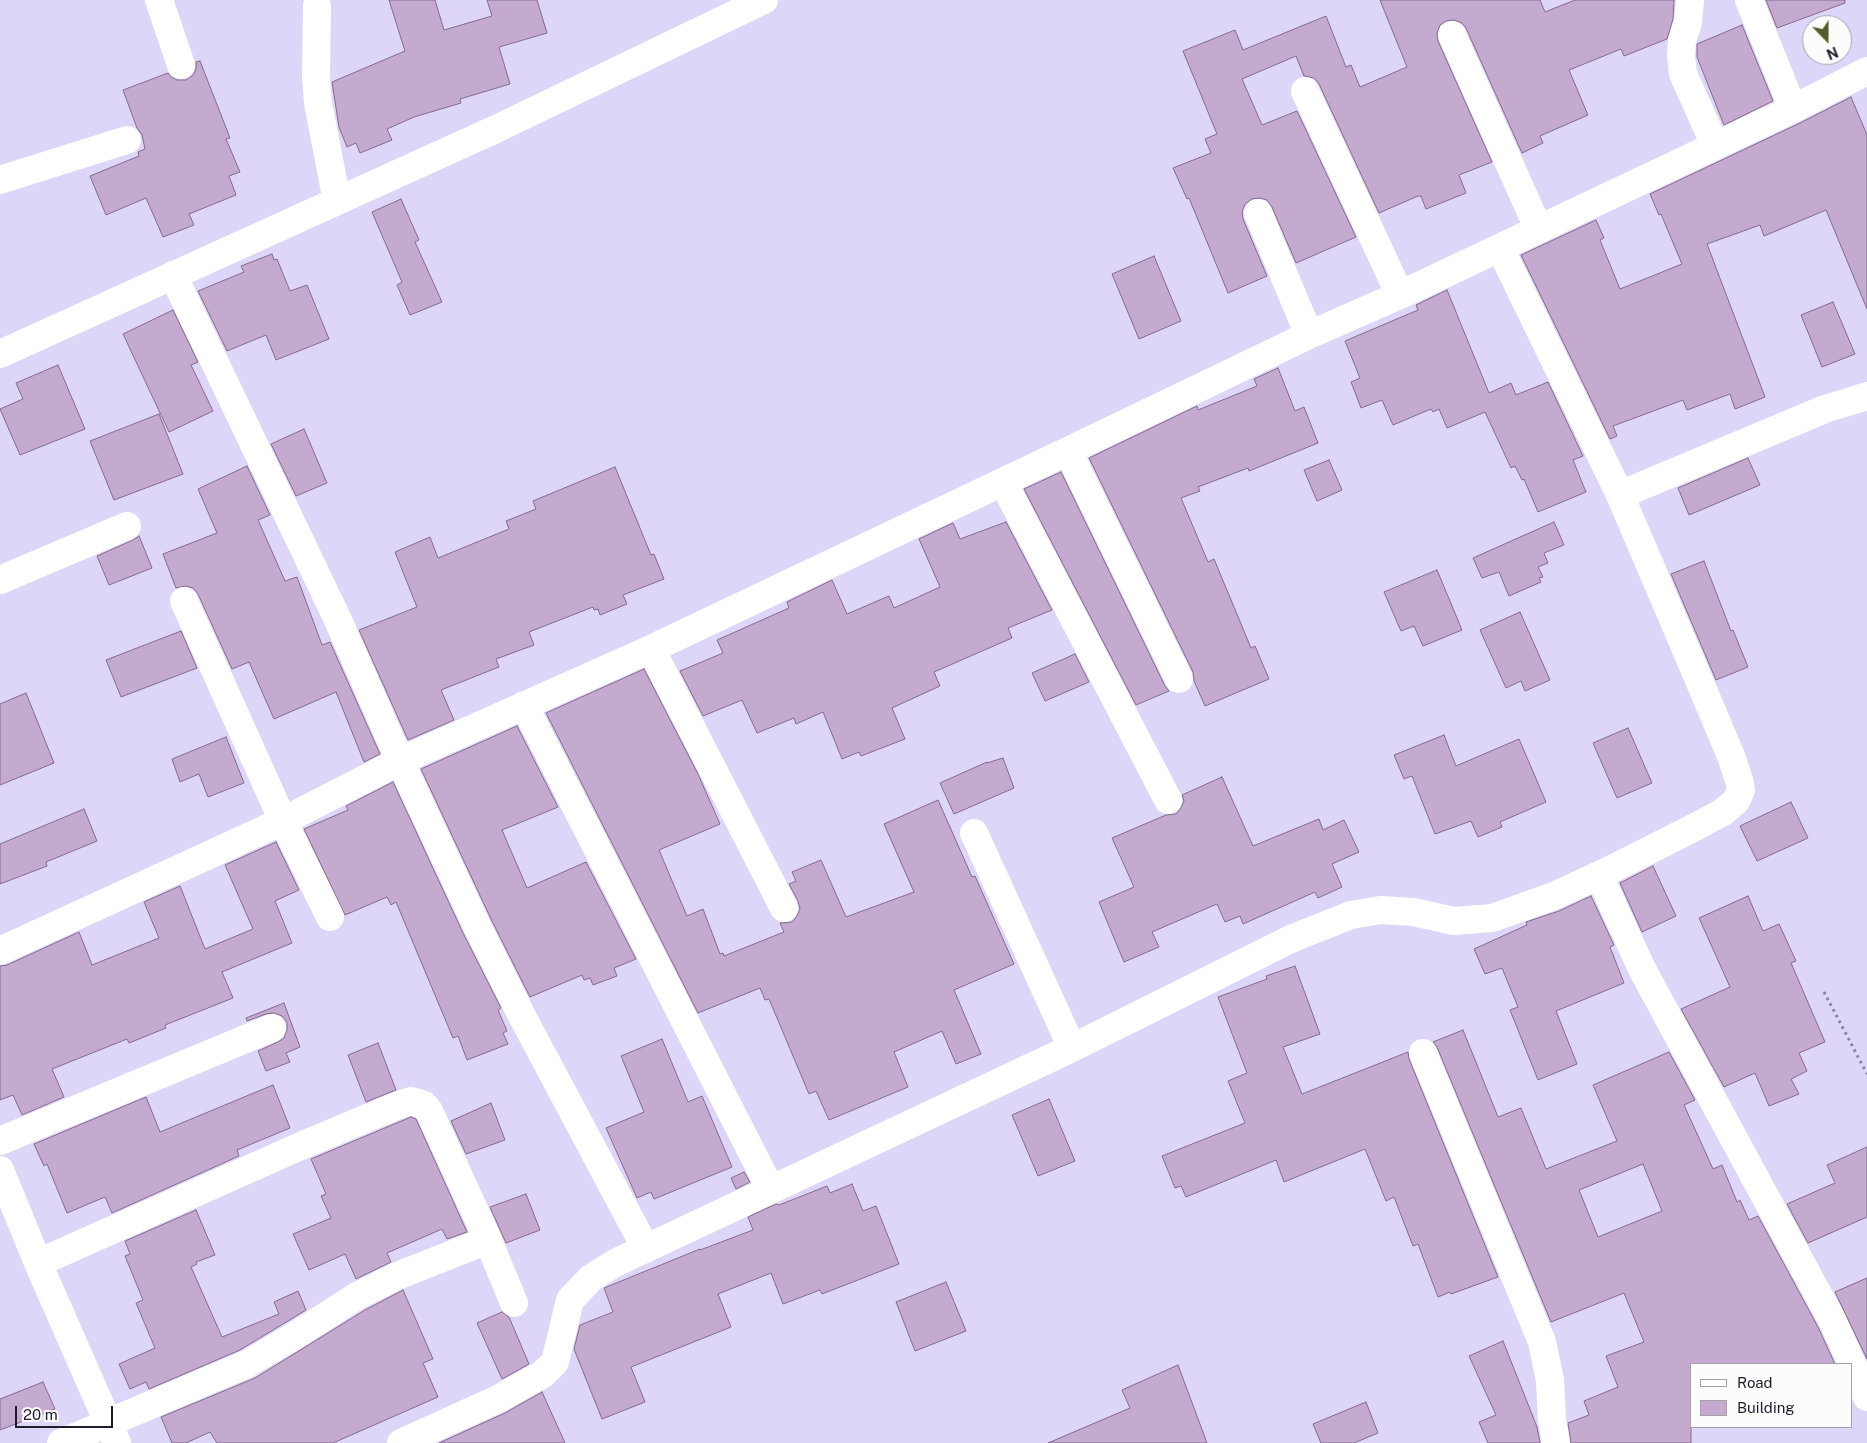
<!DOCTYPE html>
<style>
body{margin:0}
#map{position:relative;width:1867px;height:1443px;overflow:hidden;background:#ded6f8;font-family:"Public Sans",sans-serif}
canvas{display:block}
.legend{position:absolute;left:1690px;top:1363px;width:162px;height:65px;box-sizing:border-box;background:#fcfcfc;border:1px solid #a4a2a8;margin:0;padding:6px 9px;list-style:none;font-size:15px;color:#201c2b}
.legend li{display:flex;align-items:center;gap:10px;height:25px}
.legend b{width:25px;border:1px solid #a4a2a8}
.north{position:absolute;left:1802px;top:15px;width:50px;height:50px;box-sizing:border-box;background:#fcfcfc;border:1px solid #a4a2a8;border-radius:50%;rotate:158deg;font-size:14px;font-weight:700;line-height:20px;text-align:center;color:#201c2b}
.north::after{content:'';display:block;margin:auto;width:18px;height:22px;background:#555c2b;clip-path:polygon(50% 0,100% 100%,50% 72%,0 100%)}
.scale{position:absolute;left:15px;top:1406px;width:98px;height:22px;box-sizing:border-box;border:2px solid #201c2b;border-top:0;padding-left:6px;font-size:15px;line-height:18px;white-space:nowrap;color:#201c2b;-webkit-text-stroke:4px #fcfcfc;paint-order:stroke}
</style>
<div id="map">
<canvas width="1867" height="1443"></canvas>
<ul class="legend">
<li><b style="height:6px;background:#fff"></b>Road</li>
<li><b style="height:14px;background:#c5aad0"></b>Building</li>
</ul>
<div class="north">N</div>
<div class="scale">20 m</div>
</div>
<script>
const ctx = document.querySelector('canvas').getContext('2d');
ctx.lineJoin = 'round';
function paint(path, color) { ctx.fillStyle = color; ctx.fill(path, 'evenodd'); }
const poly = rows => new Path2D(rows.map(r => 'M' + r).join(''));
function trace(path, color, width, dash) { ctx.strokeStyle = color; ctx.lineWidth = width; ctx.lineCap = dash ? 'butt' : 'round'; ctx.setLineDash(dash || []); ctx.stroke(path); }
const building = poly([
 [389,0,435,0,444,30,492,16,487,0,537,0,547,33,499,47,510,84,460,99,461,103,414,117,387,129,392,140,360,153,356,143,347,147,339,127,332,82,405,51,389,0],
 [1380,0,1540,0,1545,12,1575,0,1674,0,1673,19,1667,39,1624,56,1621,49,1569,70,1588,115,1540,136,1543,143,1522,153,1466,28,1462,23,1454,20,1446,21,1440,25,1437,33,1438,41,1492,162,1459,175,1466,193,1426,209,1421,196,1418,196,1379,213,1319,84,1314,78,1304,76,1296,56,1242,79,1262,125,1297,111,1356,237,1296,263,1272,207,1267,200,1260,198,1252,199,1245,204,1242,212,1243,219,1267,276,1228,293,1189,198,1187,199,1173,168,1211,153,1205,139,1217,134,1183,51,1235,30,1243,50,1326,16,1346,67,1351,65,1360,87,1407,67,1380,0],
 [1766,0,1845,0,1845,3,1777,28,1766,0],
 [1742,25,1773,101,1724,125,1697,57,1697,44,1742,25],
 [200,61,230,138,226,139,240,172,229,176,236,195,189,214,194,225,163,237,146,198,106,215,90,176,139,156,138,152,145,149,142,135,137,128,123,90,168,73,171,77,177,80,186,80,193,75,196,69,196,62,200,61],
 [1851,97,1867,135,1867,309,1826,210,1764,236,1760,225,1707,244,1765,397,1735,409,1730,394,1687,410,1683,400,1613,426,1617,436,1610,439,1521,255,1596,220,1604,238,1600,240,1620,289,1682,264,1661,214,1659,215,1650,194,1800,123,1851,97],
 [401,199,419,240,415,242,442,302,410,315,397,285,402,282,372,212,401,199],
 [272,254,274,260,277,259,290,291,307,285,329,339,276,360,266,335,227,351,198,291,244,272,241,266,272,254],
 [1154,256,1181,321,1139,339,1112,274,1154,256],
 [1447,290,1489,393,1511,383,1516,395,1548,382,1583,456,1573,460,1586,492,1538,512,1524,479,1522,480,1515,466,1511,468,1485,412,1447,428,1439,409,1433,412,1431,409,1393,425,1382,400,1361,408,1351,382,1360,378,1345,341,1418,310,1416,305,1447,290],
 [1833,302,1855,354,1822,367,1801,315,1833,302],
 [173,310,198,362,191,365,213,411,169,432,123,334,173,310],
 [58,365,85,429,20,455,0,409,23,399,16,383,58,365],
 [1278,368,1295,411,1304,407,1318,443,1249,471,1248,468,1198,487,1200,491,1181,498,1208,562,1214,559,1251,648,1255,646,1269,679,1205,706,1194,681,1193,672,1089,458,1197,406,1198,410,1257,386,1254,379,1278,368],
 [159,414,183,474,114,500,90,441,159,414],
 [304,429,327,483,296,496,271,444,304,429],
 [1748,458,1760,485,1689,515,1678,488,1748,458],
 [1329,460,1342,490,1317,501,1304,470,1329,460],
 [247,466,270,515,258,520,285,581,297,577,322,645,330,642,380,754,364,762,336,692,274,719,249,662,232,669,198,594,193,588,186,586,176,588,163,554,217,533,198,489,247,466],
 [615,467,651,555,654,554,664,579,623,595,627,604,600,615,598,609,594,610,593,607,529,632,534,645,496,659,499,667,441,690,454,720,408,740,359,630,417,607,395,552,430,537,438,558,509,529,506,521,536,509,533,501,615,467],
 [1061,472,1165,686,1169,691,1136,705,1024,489,1061,472],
 [1006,522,1052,610,1008,628,1012,638,934,672,940,686,892,708,905,739,861,756,859,752,842,759,823,712,796,724,794,718,757,733,742,700,703,716,680,671,723,653,717,640,789,608,787,602,832,580,847,614,889,596,894,608,940,587,919,539,953,523,960,539,1006,522],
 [1554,522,1564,545,1544,553,1548,563,1538,567,1543,577,1539,578,1541,582,1509,596,1499,572,1482,578,1473,558,1554,522],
 [139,536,152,568,109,585,97,556,133,540,139,536],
 [1704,561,1731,631,1733,630,1748,667,1716,680,1671,574,1704,561],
 [1437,570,1462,630,1423,646,1414,626,1401,631,1384,592,1437,570],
 [1520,612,1550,680,1525,691,1521,681,1506,688,1480,630,1520,612],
 [181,631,197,668,121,697,106,660,181,631],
 [1075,654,1089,682,1045,701,1032,673,1075,654],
 [644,669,698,774,720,824,659,850,687,916,703,909,720,954,723,953,724,956,784,932,780,923,792,922,797,916,800,909,798,901,789,884,796,881,792,872,821,860,846,917,914,892,884,824,938,800,972,877,975,876,1014,964,954,990,981,1054,956,1064,942,1031,894,1052,908,1087,829,1120,816,1091,809,1094,769,999,765,1000,760,988,698,1013,546,713,644,669],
 [26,693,54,763,0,785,0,704,26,693],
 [517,726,558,807,502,830,527,888,586,862,636,959,614,968,617,976,593,985,590,978,584,980,582,975,530,997,491,919,421,769,517,726],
 [1628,728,1652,783,1617,798,1593,743,1628,728],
 [1444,735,1456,766,1519,739,1546,802,1500,822,1502,827,1478,837,1471,821,1435,834,1412,776,1404,779,1394,755,1444,735],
 [226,737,244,783,208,797,199,774,180,782,172,759,226,737],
 [1003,758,1014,788,954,814,940,783,987,762,987,763,1003,758],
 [1222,777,1253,846,1319,819,1323,830,1344,820,1359,852,1332,864,1342,887,1318,898,1315,892,1243,924,1240,916,1225,922,1217,904,1152,932,1159,947,1124,962,1099,902,1134,887,1112,838,1166,815,1176,814,1181,808,1184,801,1182,795,1222,777],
 [393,782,463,933,501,1008,498,1010,507,1031,503,1033,508,1044,467,1060,458,1036,453,1038,396,902,391,905,387,897,345,915,304,829,348,810,346,806,393,782],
 [1791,802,1808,838,1757,861,1740,826,1791,802],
 [84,809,97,841,46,862,47,866,0,884,0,844,84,809],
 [276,842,299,890,275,901,292,943,222,972,233,998,165,1025,166,1028,129,1043,127,1039,52,1069,64,1097,22,1115,13,1095,0,1100,0,966,7,965,79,932,92,965,159,938,144,902,180,886,205,949,253,929,225,865,276,842],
 [1653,866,1676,916,1642,932,1620,883,1653,866],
 [1591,896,1614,945,1610,947,1624,983,1556,1011,1577,1064,1538,1080,1510,1010,1518,1007,1502,968,1485,974,1474,949,1527,925,1526,922,1559,911,1591,896],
 [1748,896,1763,931,1779,924,1796,961,1791,963,1825,1042,1799,1053,1807,1071,1791,1079,1799,1094,1769,1106,1755,1073,1724,1087,1681,1009,1730,987,1699,918,1748,896],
 [1295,966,1320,1034,1283,1047,1302,1094,1408,1052,1409,1059,1498,1277,1451,1294,1450,1292,1438,1297,1418,1244,1413,1246,1394,1197,1386,1201,1365,1149,1284,1182,1276,1160,1186,1197,1181,1186,1175,1188,1162,1156,1245,1123,1228,1081,1247,1073,1218,997,1267,979,1266,976,1295,966],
 [284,1003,300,1047,286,1053,290,1062,266,1071,258,1051,278,1042,284,1038,287,1030,287,1022,282,1016,274,1013,266,1014,247,1021,246,1018,284,1003],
 [1463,1030,1498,1117,1521,1108,1546,1169,1617,1141,1593,1085,1669,1052,1695,1100,1684,1105,1713,1169,1722,1165,1737,1202,1740,1200,1749,1220,1758,1216,1818,1327,1835,1364,1691,1364,1691,1443,1571,1443,1568,1423,1589,1415,1584,1401,1618,1387,1606,1356,1644,1342,1624,1293,1551,1322,1437,1047,1433,1042,1463,1030],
 [1643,1164,1662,1211,1598,1237,1579,1190,1643,1164],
 [662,1039,688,1102,702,1096,732,1167,654,1199,651,1192,637,1198,606,1128,644,1112,621,1056,662,1039],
 [378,1043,396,1090,366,1102,348,1055,378,1043],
 [273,1085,290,1128,237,1150,239,1156,112,1213,105,1197,67,1213,47,1164,44,1166,34,1144,146,1097,160,1132,273,1085],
 [1049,1099,1075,1161,1038,1176,1012,1115,1049,1099],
 [491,1103,505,1140,466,1154,451,1121,491,1103],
 [411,1117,416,1119,467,1232,447,1239,442,1229,387,1253,391,1262,356,1279,345,1254,309,1270,293,1234,331,1218,321,1196,326,1194,311,1159,411,1117],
 [1867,1147,1867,1217,1808,1243,1787,1204,1835,1183,1827,1165,1867,1147],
 [744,1172,750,1182,736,1189,731,1178,744,1172],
 [852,1184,863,1211,876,1206,899,1264,822,1294,820,1290,783,1304,771,1273,718,1294,731,1327,631,1367,645,1402,602,1419,574,1349,580,1325,613,1312,604,1288,700,1249,700,1250,753,1230,748,1217,776,1204,779,1205,827,1186,830,1193,852,1184],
 [526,1194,540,1230,506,1243,490,1207,526,1194],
 [196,1210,215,1255,196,1262,197,1264,191,1267,222,1337,279,1314,274,1302,298,1291,306,1310,240,1350,149,1389,146,1382,130,1389,119,1364,155,1348,136,1303,143,1300,125,1256,130,1254,125,1241,196,1210],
 [1867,1278,1867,1359,1835,1292,1867,1278],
 [946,1282,966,1331,915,1351,896,1302,946,1282],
 [403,1290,433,1359,423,1363,438,1397,333,1443,217,1443,210,1432,186,1443,172,1443,161,1417,255,1378,365,1310,403,1290],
 [502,1312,509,1317,529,1364,502,1379,477,1323,502,1312],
 [1503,1341,1537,1427,1540,1443,1488,1443,1479,1422,1496,1415,1469,1356,1503,1341],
 [1178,1365,1207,1443,1048,1443,1130,1408,1122,1390,1178,1365],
 [43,1382,55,1409,0,1430,0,1399,43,1382],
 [542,1392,565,1443,439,1443,505,1413,542,1392],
 [1366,1402,1378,1433,1354,1443,1321,1443,1313,1424,1366,1402]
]);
paint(building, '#c5aad0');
trace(building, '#836a8d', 1);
trace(poly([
 [1824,992,1867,1074]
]), '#88829b', 3, [2.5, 4]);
trace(poly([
 [159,0,181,65],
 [1690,0,1688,22,1682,41,1681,56,1683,74,1715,145],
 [1749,0,1793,109],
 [317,6,316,77,318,103,337,201],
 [1452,35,1538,228],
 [1305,91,1400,295],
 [0,180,127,140],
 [1258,213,1309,335],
 [173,275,337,618,400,761,477,926,522,1016,646,1249],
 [0,354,496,129,764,0],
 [1068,451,1179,679],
 [1003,482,1168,800],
 [1620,495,1825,409,1867,396],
 [0,580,127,526],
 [184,601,283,821,330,917],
 [651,649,784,908],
 [524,705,771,1190],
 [974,833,1072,1048],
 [1599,875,1642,969,1832,1320,1867,1397],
 [0,951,283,821,400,761,651,649,1068,451,1309,335,1400,295,1793,109,1867,71],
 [1423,1053,1542,1342,1550,1380,1552,1420,1556,1443],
 [0,1141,272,1028],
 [0,1170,38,1263,117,1443],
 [38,1263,303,1145,396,1106,411,1101,424,1105,429,1111,488,1240,514,1303],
 [61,1443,247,1364,296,1335,357,1296,397,1276,488,1240],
 [401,1443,498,1399,543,1374,555,1362,570,1300,591,1278,615,1263,1072,1048,1293,938,1351,915,1381,910,1413,912,1454,921,1492,918,1554,896,1610,870,1697,826,1723,812,1736,801,1741,790,1740,783,1731,756,1696,673,1620,495,1500,248]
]), '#fff', 28);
</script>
